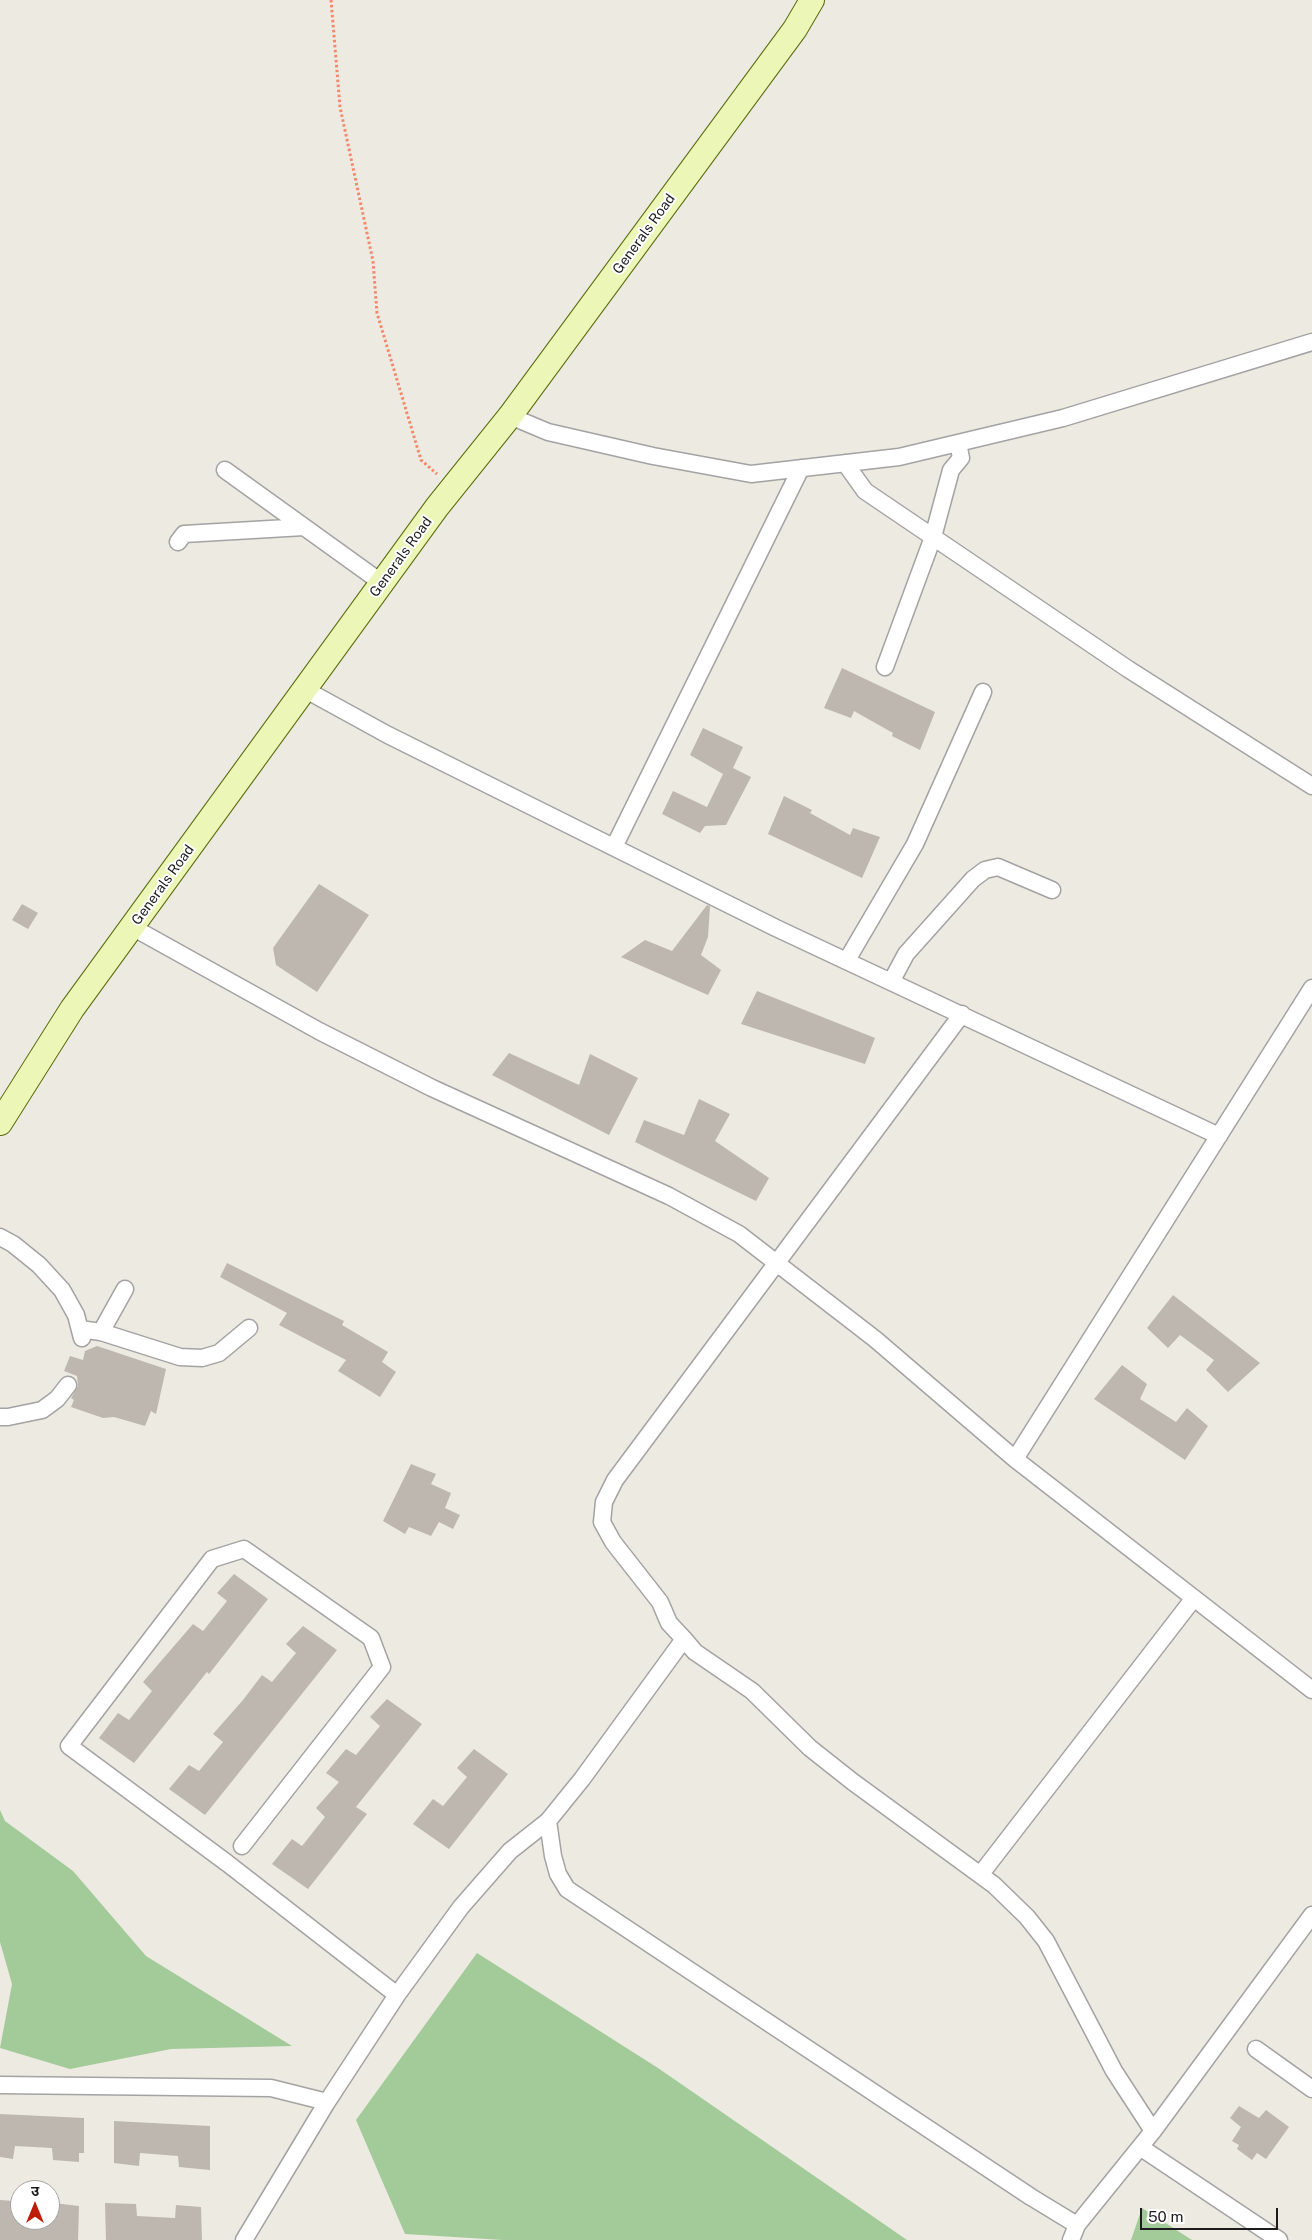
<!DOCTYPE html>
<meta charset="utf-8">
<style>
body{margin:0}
#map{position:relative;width:1312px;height:2240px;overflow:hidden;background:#edeae2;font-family:"Public Sans","Noto Sans Devanagari",sans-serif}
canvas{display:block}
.north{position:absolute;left:10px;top:2180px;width:50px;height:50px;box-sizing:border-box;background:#fff;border:1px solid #a4a4a4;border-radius:50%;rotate:0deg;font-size:14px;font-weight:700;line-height:20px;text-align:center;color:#1c1c1c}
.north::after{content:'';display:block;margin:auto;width:18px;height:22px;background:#bf1b09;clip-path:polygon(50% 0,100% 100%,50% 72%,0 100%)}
.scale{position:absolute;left:1140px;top:2208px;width:138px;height:22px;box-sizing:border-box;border:2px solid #1c1c1c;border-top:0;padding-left:6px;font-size:15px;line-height:18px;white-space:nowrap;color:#1c1c1c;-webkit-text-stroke:4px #fff;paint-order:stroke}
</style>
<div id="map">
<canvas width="1312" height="2240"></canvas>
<div class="north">उ</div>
<div class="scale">50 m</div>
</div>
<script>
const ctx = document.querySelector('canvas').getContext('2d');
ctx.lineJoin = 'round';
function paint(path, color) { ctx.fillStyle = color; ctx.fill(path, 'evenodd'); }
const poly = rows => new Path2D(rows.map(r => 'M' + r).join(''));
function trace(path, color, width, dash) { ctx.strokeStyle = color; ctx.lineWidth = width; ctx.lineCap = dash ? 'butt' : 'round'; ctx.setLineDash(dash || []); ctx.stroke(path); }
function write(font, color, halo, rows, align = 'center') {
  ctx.font = font + ' "Public Sans",sans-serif'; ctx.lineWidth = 4; ctx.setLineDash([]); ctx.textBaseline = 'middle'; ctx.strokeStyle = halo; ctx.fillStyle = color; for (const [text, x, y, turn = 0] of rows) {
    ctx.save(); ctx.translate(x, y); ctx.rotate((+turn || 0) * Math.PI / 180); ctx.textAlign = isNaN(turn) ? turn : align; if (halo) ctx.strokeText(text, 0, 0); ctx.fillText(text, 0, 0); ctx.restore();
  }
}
paint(poly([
 [0,1810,5,1821,73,1871,146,1956,292,2046,171,2049,70,2069,0,2048,12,1984,0,1942],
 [477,1953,658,2068,907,2240,503,2240,405,2234,356,2120],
 [1142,2208,1192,2240,1131,2240]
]), '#a2cb99');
paint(poly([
 [842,668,935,712,920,750,892,736,893,733,854,711,851,718,824,708],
 [703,728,743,747,733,768,751,777,726,825,705,826,700,833,662,814,673,791,707,807,723,774,690,755],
 [784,796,812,810,810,813,850,835,853,828,880,837,862,878,768,834],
 [319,884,369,915,317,992,276,965,273,948],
 [22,904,38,913,28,929,12,920],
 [707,905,710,906,708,937,701,955,721,970,708,995,621,957,645,940,672,951],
 [757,991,875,1038,865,1064,741,1024],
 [509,1053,579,1085,590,1054,638,1078,609,1135,492,1075],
 [699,1099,730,1114,715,1141,769,1178,756,1201,635,1142,644,1120,684,1135],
 [227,1263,344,1321,342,1325,388,1352,382,1362,396,1372,380,1397,338,1371,346,1360,279,1325,287,1313,220,1277],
 [1173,1295,1260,1363,1228,1392,1206,1370,1214,1360,1180,1335,1168,1348,1147,1328],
 [97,1346,166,1369,156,1414,151,1411,145,1426,114,1417,103,1418,71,1407,74,1400,71,1398,78,1386,77,1376,64,1371,70,1356,83,1360,85,1351],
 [1122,1365,1147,1384,1140,1399,1176,1422,1187,1408,1208,1426,1185,1460,1094,1399],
 [411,1464,436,1474,431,1484,451,1493,445,1508,460,1515,453,1529,439,1522,431,1536,409,1527,405,1534,383,1521],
 [234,1574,268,1599,209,1674,207,1672,134,1763,99,1738,118,1713,129,1720,152,1691,143,1682,193,1624,203,1631,227,1601,217,1593],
 [303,1626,337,1650,205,1815,169,1789,189,1765,199,1771,223,1742,213,1734,243,1700,262,1675,272,1682,296,1653,286,1644],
 [387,1699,422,1724,356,1807,367,1814,308,1889,272,1864,292,1839,302,1846,325,1817,316,1808,339,1782,326,1773,346,1749,356,1755,380,1726,370,1717],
 [474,1749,508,1774,449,1849,413,1824,433,1799,443,1806,467,1777,457,1768],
 [1239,2106,1259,2118,1266,2110,1289,2127,1266,2159,1257,2153,1252,2160,1237,2149,1239,2145,1232,2141,1241,2127,1230,2118],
 [0,2114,84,2118,84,2153,79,2153,79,2162,53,2160,52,2148,15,2146,13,2159,0,2157],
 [114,2121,210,2126,210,2170,179,2167,178,2156,140,2153,139,2166,114,2163],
 [0,2200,14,2201,15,2213,20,2214,20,2220,50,2220,54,2203,79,2206,78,2240,0,2240],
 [105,2203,136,2204,137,2216,175,2218,176,2205,201,2207,202,2240,106,2240]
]), '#bdb7af');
const street = poly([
 [510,416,548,432,653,456,751,474,899,457,1063,418,1312,342],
 [845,463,865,491,1128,669,1312,786],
 [225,470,382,583],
 [178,542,184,534,304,527],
 [885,667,933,537,951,470,961,458,958,443],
 [306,690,388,735,776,928,1219,1136],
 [614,847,801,468],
 [132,927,319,1031,432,1088,669,1196,739,1234,875,1339,1015,1459,1312,1690],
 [847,960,915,844,983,692],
 [891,982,906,954,973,879,985,870,998,867,1052,890],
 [0,1237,13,1244,39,1265,62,1290,76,1315,82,1338],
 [80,1329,101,1332,180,1357,202,1358,219,1353,249,1328],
 [101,1332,125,1289],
 [0,1417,8,1417,42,1410,57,1399,68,1385],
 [1015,1459,1312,988],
 [684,1639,695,1652,752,1691,810,1748,853,1782,994,1885,1027,1917,1046,1941,1114,2071,1153,2131],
 [548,1821,553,1856,558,1874,567,1889,1031,2197,1077,2225],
 [242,1846,382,1667,371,1638,244,1549,212,1559,69,1746,227,1863,397,1995],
 [980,1875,1194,1598],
 [1256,2049,1312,2089],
 [0,2085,271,2088,327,2102],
 [1140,2147,1279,2240],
 [244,2240,327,2102,397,1995,461,1907,510,1851,548,1821,582,1779,684,1639,669,1623,660,1602,613,1542,602,1522,604,1502,615,1480,962,1014],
 [1071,2240,1077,2225,1153,2131,1312,1915]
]);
const secondary = poly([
 [0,1123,72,1009,437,507,510,416,795,29,812,0]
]);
trace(street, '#a3a3a3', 19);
trace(secondary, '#586c0a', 26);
trace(poly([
 [331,0,340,107,373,261,377,313,421,460,437,474]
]), '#f3886d', 3, [2.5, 2.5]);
trace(street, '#fff', 16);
trace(secondary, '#ecf6b7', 24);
write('14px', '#1c1c1c', '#fff', [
 ["Generals Road",644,234,-54],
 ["Generals Road",401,557,-54],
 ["Generals Road",163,885,-54]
]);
</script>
